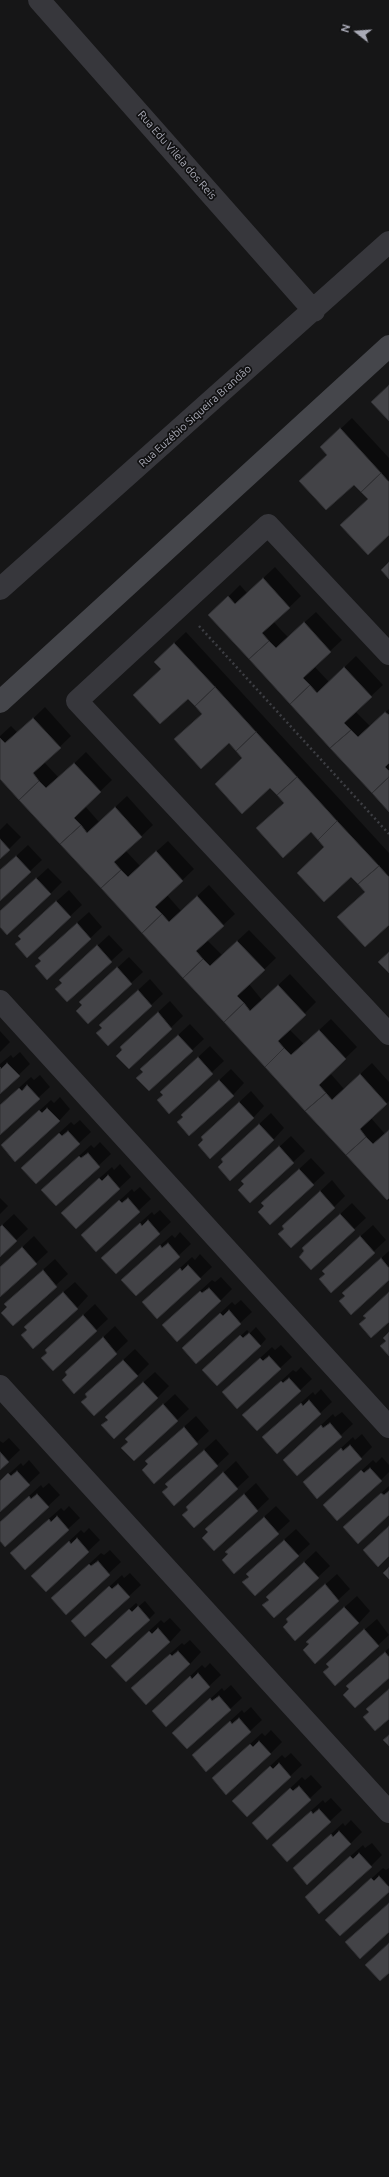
<!DOCTYPE html>
<meta charset="utf-8">
<style>
body{margin:0}
#map{position:relative;width:389px;height:2177px;overflow:hidden;background:#161617;font-family:Ubuntu,sans-serif}
canvas{display:block}
.north{position:absolute;left:337px;top:12px;width:40px;height:40px;-webkit-text-stroke:3px #111112;paint-order:stroke;rotate:287deg;font-size:11px;font-weight:700;line-height:16px;text-align:center;color:#a9aab6}
.north::after{content:'';display:block;margin:auto;width:14px;height:18px;background:#a9aab6;clip-path:polygon(50% 0,100% 100%,50% 72%,0 100%)}
</style>
<div id="map">
<canvas width="389" height="2177"></canvas>
<div class="north">N</div>
</div>
<script>
const ctx = document.querySelector('canvas').getContext('2d');
ctx.lineJoin = 'round';
function paint(path, color) { ctx.fillStyle = color; ctx.fill(path, 'evenodd'); }
const poly = rows => new Path2D(rows.map(r => 'M' + r).join(''));
function trace(path, color, width, dash) { ctx.strokeStyle = color; ctx.lineWidth = width; ctx.lineCap = dash ? 'butt' : 'round'; ctx.setLineDash(dash || []); ctx.stroke(path); }
function write(font, color, halo, rows, align = 'center') {
  ctx.font = font + ' Ubuntu,sans-serif'; ctx.lineWidth = 3.5; ctx.setLineDash([]); ctx.textBaseline = 'middle'; ctx.strokeStyle = halo; ctx.fillStyle = color; for (const [text, x, y, turn = 0] of rows) {
    ctx.save(); ctx.translate(x, y); ctx.rotate((+turn || 0) * Math.PI / 180); ctx.textAlign = isNaN(turn) ? turn : align; if (halo) ctx.strokeText(text, 0, 0); ctx.fillText(text, 0, 0); ctx.restore();
  }
}
paint(poly([
 [352,418,389,458,389,533,369,499,328,455,333,436],
 [275,567,301,596,274,622,281,630,288,637,316,612,342,640,314,666,329,682,356,656,383,685,355,711,370,726,389,709,389,811,221,604,240,585,247,593],
 [186,632,389,853,389,923,350,906,366,891,311,831,269,817,284,802,229,742,187,728,203,713,162,669,167,650],
 [45,707,71,736,44,762,59,778,86,752,112,780,85,806,99,822,127,796,153,825,126,851,140,866,168,841,194,869,167,895,181,911,209,885,235,914,207,940,222,955,249,930,276,958,249,984,262,1000,290,974,316,1002,289,1029,304,1044,331,1019,357,1047,330,1073,344,1089,372,1063,389,1082,389,1101,371,1118,385,1134,389,1130,389,1201,0,777,0,736,11,726,18,733],
 [7,823,21,837,0,858,0,830],
 [28,845,42,860,0,899,0,871],
 [48,868,62,882,50,894,0,926,0,912],
 [69,890,82,905,27,956,16,944,31,924],
 [89,912,102,927,48,978,42,960,51,946],
 [109,935,123,950,111,961,63,982,72,969],
 [129,957,143,972,131,983,83,1005,92,991],
 [150,979,163,994,108,1045,103,1027,112,1014],
 [170,1001,183,1016,129,1068,123,1050,132,1036],
 [190,1024,204,1039,149,1090,153,1058],
 [0,1031,10,1042,0,1052],
 [210,1046,224,1061,169,1112,173,1080],
 [20,1052,30,1064,0,1093,0,1064,11,1055,13,1058],
 [231,1069,244,1083,233,1095,184,1117,182,1115],
 [40,1075,50,1087,0,1133,0,1105,31,1077,34,1080],
 [251,1091,264,1106,253,1118,204,1140,202,1137],
 [60,1097,70,1109,59,1121,14,1134,51,1100,54,1103],
 [271,1113,284,1128,273,1140,224,1162,234,1147],
 [80,1120,91,1132,79,1143,34,1156,71,1122,74,1125],
 [291,1136,305,1151,250,1202,245,1184,254,1170],
 [100,1142,111,1154,56,1205,42,1190,91,1145,94,1148],
 [311,1158,325,1173,270,1224,265,1206,274,1192],
 [120,1164,131,1177,76,1228,74,1201,112,1167,114,1170],
 [332,1180,345,1196,334,1207,285,1229,295,1215],
 [140,1187,151,1199,96,1250,94,1224,132,1189,134,1192],
 [0,1198,8,1206,0,1214],
 [352,1203,366,1218,354,1229,315,1237],
 [160,1210,171,1222,116,1272,114,1246,152,1212,154,1215],
 [14,1214,28,1229,0,1255,0,1227],
 [373,1225,386,1240,331,1291,326,1273,335,1259],
 [180,1232,191,1244,136,1295,134,1268,172,1235,175,1238],
 [34,1236,48,1252,0,1296,0,1268],
 [389,1251,389,1279,355,1282],
 [200,1254,212,1267,157,1318,155,1291,192,1257,195,1260],
 [55,1259,68,1274,13,1325,8,1307,17,1293],
 [221,1277,232,1289,220,1301,163,1325,212,1280,215,1282],
 [75,1282,88,1296,77,1308,28,1330,37,1315],
 [241,1300,252,1312,240,1323,183,1348,232,1302,235,1305],
 [95,1304,108,1319,53,1370,46,1350],
 [115,1326,128,1341,74,1392,66,1372],
 [256,1327,266,1339,260,1346,210,1364,247,1330,250,1333],
 [281,1345,292,1357,237,1407,235,1381,272,1347,275,1350],
 [135,1349,149,1364,137,1376,88,1397,86,1394],
 [301,1367,312,1379,257,1430,244,1415,293,1370,296,1372],
 [155,1372,169,1386,157,1398,103,1425,118,1405],
 [321,1389,332,1402,277,1453,275,1426,313,1392,315,1395],
 [175,1394,189,1409,177,1420,138,1428],
 [342,1412,353,1424,298,1475,295,1449,333,1414,335,1417],
 [196,1416,209,1431,154,1482,158,1450],
 [362,1434,372,1447,361,1458,304,1482,353,1437,355,1440],
 [9,1438,20,1450,0,1469,0,1441,3,1443],
 [216,1439,229,1454,174,1505,166,1484],
 [382,1457,389,1465,389,1472,381,1480,324,1505,373,1460,376,1463],
 [29,1460,40,1473,0,1510,0,1482,21,1463,23,1466],
 [236,1461,249,1477,194,1527,187,1507],
 [49,1483,60,1495,5,1546,0,1540,0,1523,41,1485,43,1488],
 [256,1483,269,1499,215,1550,209,1532,218,1518],
 [389,1486,389,1514,356,1516],
 [69,1506,80,1518,25,1568,23,1542,61,1508,64,1511],
 [276,1506,290,1521,234,1572,238,1540],
 [89,1528,100,1540,46,1591,32,1576,81,1530,84,1533],
 [296,1529,310,1544,298,1555,244,1582,259,1562],
 [110,1550,121,1562,66,1613,64,1587,101,1553,104,1555],
 [316,1551,330,1566,318,1577,264,1605,269,1599,267,1597],
 [130,1573,141,1585,129,1596,72,1621,122,1575,124,1578],
 [337,1574,350,1589,295,1640,299,1608],
 [357,1596,370,1611,359,1623,310,1644,319,1630],
 [145,1601,155,1613,149,1619,99,1637,136,1603,139,1606],
 [170,1618,181,1630,170,1642,124,1654,161,1620,164,1623],
 [377,1619,389,1635,335,1685,330,1666,339,1652],
 [190,1640,201,1652,190,1664,144,1677,182,1643,184,1645],
 [389,1648,389,1676,350,1689,359,1675],
 [210,1663,221,1675,166,1726,153,1711,202,1665,205,1668],
 [231,1685,242,1698,230,1709,185,1722,222,1688,224,1691],
 [251,1707,262,1720,250,1731,205,1744,242,1710,244,1713],
 [271,1730,282,1742,270,1754,213,1778,262,1733,265,1736],
 [291,1753,302,1765,247,1816,245,1789,282,1755,285,1758],
 [311,1775,322,1787,267,1838,265,1812,302,1777,305,1780],
 [331,1798,342,1810,330,1821,285,1834,323,1800,325,1803],
 [351,1820,362,1832,350,1844,294,1868,343,1823,345,1826],
 [372,1843,382,1855,371,1866,317,1886,363,1845,365,1848],
 [383,1868,386,1870,389,1868,389,1890,338,1909]
]), '#0007');
const building = poly([
 [389,385,389,421,371,402,389,385],
 [340,428,381,473,361,492,354,485,326,510,299,481,327,455,320,447,340,428],
 [381,473,389,482,389,535,368,555,340,525,368,499,361,492,381,473],
 [389,562,389,579,381,570,389,562],
 [263,578,290,608,262,633,269,641,249,659,208,615,228,596,235,604,263,578],
 [304,622,331,652,303,678,310,685,290,704,249,659,269,641,276,648,304,622],
 [174,643,215,687,195,706,188,699,160,724,133,695,161,669,154,662,174,643],
 [344,667,372,697,344,723,351,730,330,748,290,704,310,685,317,693,344,667],
 [215,687,256,732,236,751,229,743,201,769,174,739,202,714,195,706,215,687],
 [385,712,389,715,389,763,385,767,389,771,389,777,372,793,330,748,351,730,358,737,385,712],
 [33,718,61,748,33,773,39,781,19,800,0,779,0,738,5,743,33,718],
 [256,732,297,777,277,795,270,788,242,814,215,784,242,758,236,751,256,732],
 [74,763,101,792,74,818,81,825,60,844,19,800,39,781,46,788,74,763],
 [297,777,337,821,318,840,311,832,283,858,256,828,284,803,277,795,297,777],
 [389,777,389,812,372,793,389,777],
 [115,807,142,837,114,862,121,870,101,888,60,844,81,825,87,833,115,807],
 [337,821,379,866,358,884,351,877,324,902,297,873,324,847,318,840,337,821],
 [0,839,10,850,0,859,0,839],
 [156,851,183,881,155,907,162,914,142,933,101,888,121,870,128,877,156,851],
 [16,856,31,872,0,901,0,870,16,856],
 [379,866,389,877,389,925,365,947,337,917,365,892,358,884,379,866],
 [36,878,51,894,7,935,0,927,0,911,36,878],
 [197,896,224,926,196,951,203,959,183,978,142,933,162,914,169,922,197,896],
 [56,901,71,917,27,958,15,944,21,939,18,936,56,901],
 [77,923,91,939,47,980,35,966,41,961,38,958,77,923],
 [237,941,265,970,237,996,244,1003,224,1022,183,978,203,959,210,966,237,941],
 [97,945,112,962,67,1002,55,989,62,983,59,980,97,945],
 [389,952,389,973,378,962,389,952],
 [117,967,132,984,88,1024,76,1011,82,1005,79,1002,117,967],
 [278,985,306,1015,278,1041,284,1048,265,1067,224,1022,244,1003,250,1011,278,985],
 [138,990,152,1006,108,1046,96,1033,102,1028,99,1025,138,990],
 [158,1012,172,1029,129,1069,116,1056,122,1050,120,1047,158,1012],
 [319,1030,346,1059,319,1085,326,1093,305,1111,265,1067,284,1048,291,1055,319,1030],
 [178,1035,193,1051,149,1091,136,1078,143,1072,140,1069,178,1035],
 [198,1057,213,1074,169,1114,157,1100,163,1095,160,1092,198,1057],
 [7,1063,20,1076,0,1094,0,1067,1,1069,7,1063],
 [360,1074,387,1104,360,1129,366,1137,346,1155,305,1111,326,1093,332,1100,360,1074],
 [219,1080,234,1096,189,1136,177,1122,183,1117,181,1115,219,1080],
 [27,1085,40,1099,0,1135,0,1105,19,1088,22,1091,27,1085],
 [239,1102,254,1118,210,1159,198,1145,203,1140,201,1137,239,1102],
 [47,1108,60,1121,15,1162,1,1145,39,1110,42,1113,47,1108],
 [259,1124,274,1140,230,1181,218,1167,223,1162,221,1159,259,1124],
 [389,1130,389,1198,387,1200,346,1155,366,1137,373,1144,389,1130],
 [68,1131,80,1144,36,1184,21,1168,59,1133,62,1136,68,1131],
 [279,1146,294,1163,250,1203,238,1190,244,1184,241,1181,279,1146],
 [88,1153,100,1167,56,1206,41,1190,79,1156,81,1158,88,1153],
 [299,1169,314,1185,270,1225,258,1212,264,1206,261,1203,299,1169],
 [108,1175,120,1189,76,1229,61,1213,99,1178,102,1181,108,1175],
 [320,1191,335,1208,291,1248,278,1234,284,1229,282,1226,320,1191],
 [128,1198,140,1212,96,1252,81,1235,119,1200,122,1203,128,1198],
 [340,1214,355,1230,311,1270,299,1257,304,1251,302,1248,340,1214],
 [148,1220,160,1234,116,1274,101,1258,140,1223,142,1226,148,1220],
 [2,1225,17,1241,0,1257,0,1227,2,1225],
 [360,1236,375,1253,331,1293,319,1279,325,1274,322,1271,360,1236],
 [168,1243,180,1257,136,1296,121,1280,160,1245,162,1248,168,1243],
 [22,1247,37,1264,0,1297,0,1267,22,1247],
 [381,1258,389,1268,389,1280,351,1315,339,1301,345,1296,342,1293,381,1258],
 [188,1265,201,1279,157,1319,142,1302,180,1268,182,1271,188,1265],
 [43,1270,57,1287,13,1326,1,1313,7,1307,4,1304,43,1270],
 [209,1288,221,1301,177,1342,162,1325,200,1291,202,1293,209,1288],
 [63,1292,78,1309,33,1349,21,1335,27,1330,24,1327,63,1292],
 [389,1292,389,1322,371,1338,359,1324,366,1318,363,1316,389,1292],
 [229,1310,241,1324,196,1364,182,1348,220,1313,223,1316,229,1310],
 [83,1315,97,1331,53,1371,41,1358,47,1353,45,1350,83,1315],
 [389,1332,389,1356,380,1346,386,1341,383,1338,389,1332],
 [249,1333,261,1346,217,1386,202,1370,240,1335,243,1338,249,1333],
 [103,1337,117,1354,74,1394,62,1380,67,1375,65,1372,103,1337],
 [269,1356,281,1369,237,1409,222,1392,260,1358,263,1361,269,1356],
 [123,1360,138,1376,94,1416,81,1402,87,1397,85,1394,123,1360],
 [289,1378,301,1391,257,1431,242,1415,281,1381,283,1383,289,1378],
 [143,1382,158,1398,114,1439,101,1425,108,1420,105,1417,143,1382],
 [309,1400,321,1414,277,1454,262,1437,301,1403,303,1406,309,1400],
 [163,1404,178,1421,134,1461,121,1448,128,1442,125,1439,163,1404],
 [330,1423,342,1437,297,1476,283,1460,321,1425,323,1428,330,1423],
 [184,1427,198,1444,154,1484,142,1470,148,1464,145,1461,184,1427],
 [350,1445,362,1459,317,1499,303,1482,341,1448,343,1451,350,1445],
 [204,1450,218,1466,174,1506,162,1492,168,1487,165,1484,204,1450],
 [0,1452,9,1462,0,1470,0,1452],
 [370,1468,382,1481,337,1521,323,1505,361,1470,364,1473,370,1468],
 [17,1471,30,1485,0,1512,0,1481,8,1473,11,1476,17,1471],
 [223,1472,238,1489,194,1528,182,1515,188,1510,186,1507,223,1472],
 [389,1491,389,1515,358,1544,343,1527,381,1493,384,1495,389,1491],
 [37,1494,49,1507,5,1547,0,1541,0,1522,29,1496,31,1499,37,1494],
 [244,1494,258,1511,214,1551,202,1538,208,1532,205,1529,244,1494],
 [57,1516,69,1530,25,1570,10,1553,49,1519,51,1522,57,1516],
 [264,1517,279,1534,234,1574,222,1560,228,1554,225,1552,264,1517],
 [389,1526,389,1556,378,1567,363,1550,389,1526],
 [77,1538,89,1552,46,1592,31,1576,69,1541,71,1544,77,1538],
 [284,1540,299,1556,255,1596,242,1582,249,1577,246,1574,284,1540],
 [98,1561,110,1575,66,1615,51,1598,89,1564,91,1566,98,1561],
 [304,1562,319,1578,274,1618,262,1605,269,1600,266,1597,304,1562],
 [389,1567,389,1579,383,1573,389,1567],
 [118,1584,130,1597,85,1637,71,1621,109,1586,112,1589,118,1584],
 [325,1584,339,1601,295,1641,283,1627,288,1622,286,1619,325,1584],
 [138,1606,150,1620,106,1659,91,1644,129,1609,132,1612,138,1606],
 [344,1607,359,1623,315,1664,303,1650,309,1644,306,1642,344,1607],
 [158,1628,170,1642,126,1682,111,1666,149,1631,152,1634,158,1628],
 [364,1629,379,1646,335,1686,323,1672,329,1667,326,1664,364,1629],
 [178,1651,190,1664,146,1705,131,1688,170,1654,172,1656,178,1651],
 [385,1652,389,1657,389,1678,355,1708,343,1695,349,1689,346,1686,385,1652],
 [198,1673,210,1687,166,1727,152,1711,190,1676,192,1679,198,1673],
 [389,1689,389,1719,375,1731,363,1717,369,1712,366,1709,389,1689],
 [219,1696,231,1710,187,1749,172,1733,210,1698,212,1701,219,1696],
 [239,1718,251,1732,206,1772,192,1755,230,1721,232,1724,239,1718],
 [389,1735,389,1746,383,1740,389,1735],
 [259,1741,271,1754,226,1795,212,1778,250,1744,253,1747,259,1741],
 [279,1763,291,1777,247,1817,232,1801,270,1766,273,1769,279,1763],
 [299,1786,311,1800,267,1840,252,1823,290,1788,293,1791,299,1786],
 [319,1809,331,1822,287,1862,272,1845,311,1811,313,1814,319,1809],
 [339,1831,351,1844,307,1885,293,1868,331,1834,333,1837,339,1831],
 [359,1853,372,1867,319,1914,305,1897,350,1856,353,1859,359,1853],
 [379,1876,389,1887,389,1892,340,1936,325,1920,371,1878,374,1881,379,1876],
 [389,1903,389,1932,360,1959,345,1942,389,1903],
 [389,1943,389,1973,380,1981,365,1965,389,1943]
]);
paint(building, '#434347');
trace(building, '#303033', 1);
trace(poly([
 [199,626,389,834]
]), '#3d3e43', 2.5, [2, 3]);
trace(poly([
 [39,0,314,311],
 [0,589,389,242],
 [389,654,268,525,77,701,389,1034],
 [0,1001,389,1427],
 [0,1386,389,1812]
]), '#37373c', 22);
trace(poly([
 [0,702,389,346]
]), '#45464b', 22);
write('11px', '#a9aab6', '#111112', [
 ["Rua Edu Vilela dos Reis",177,155,49],
 ["Rua Euzébio Siqueira Brandão",195,416,-42]
]);
</script>
